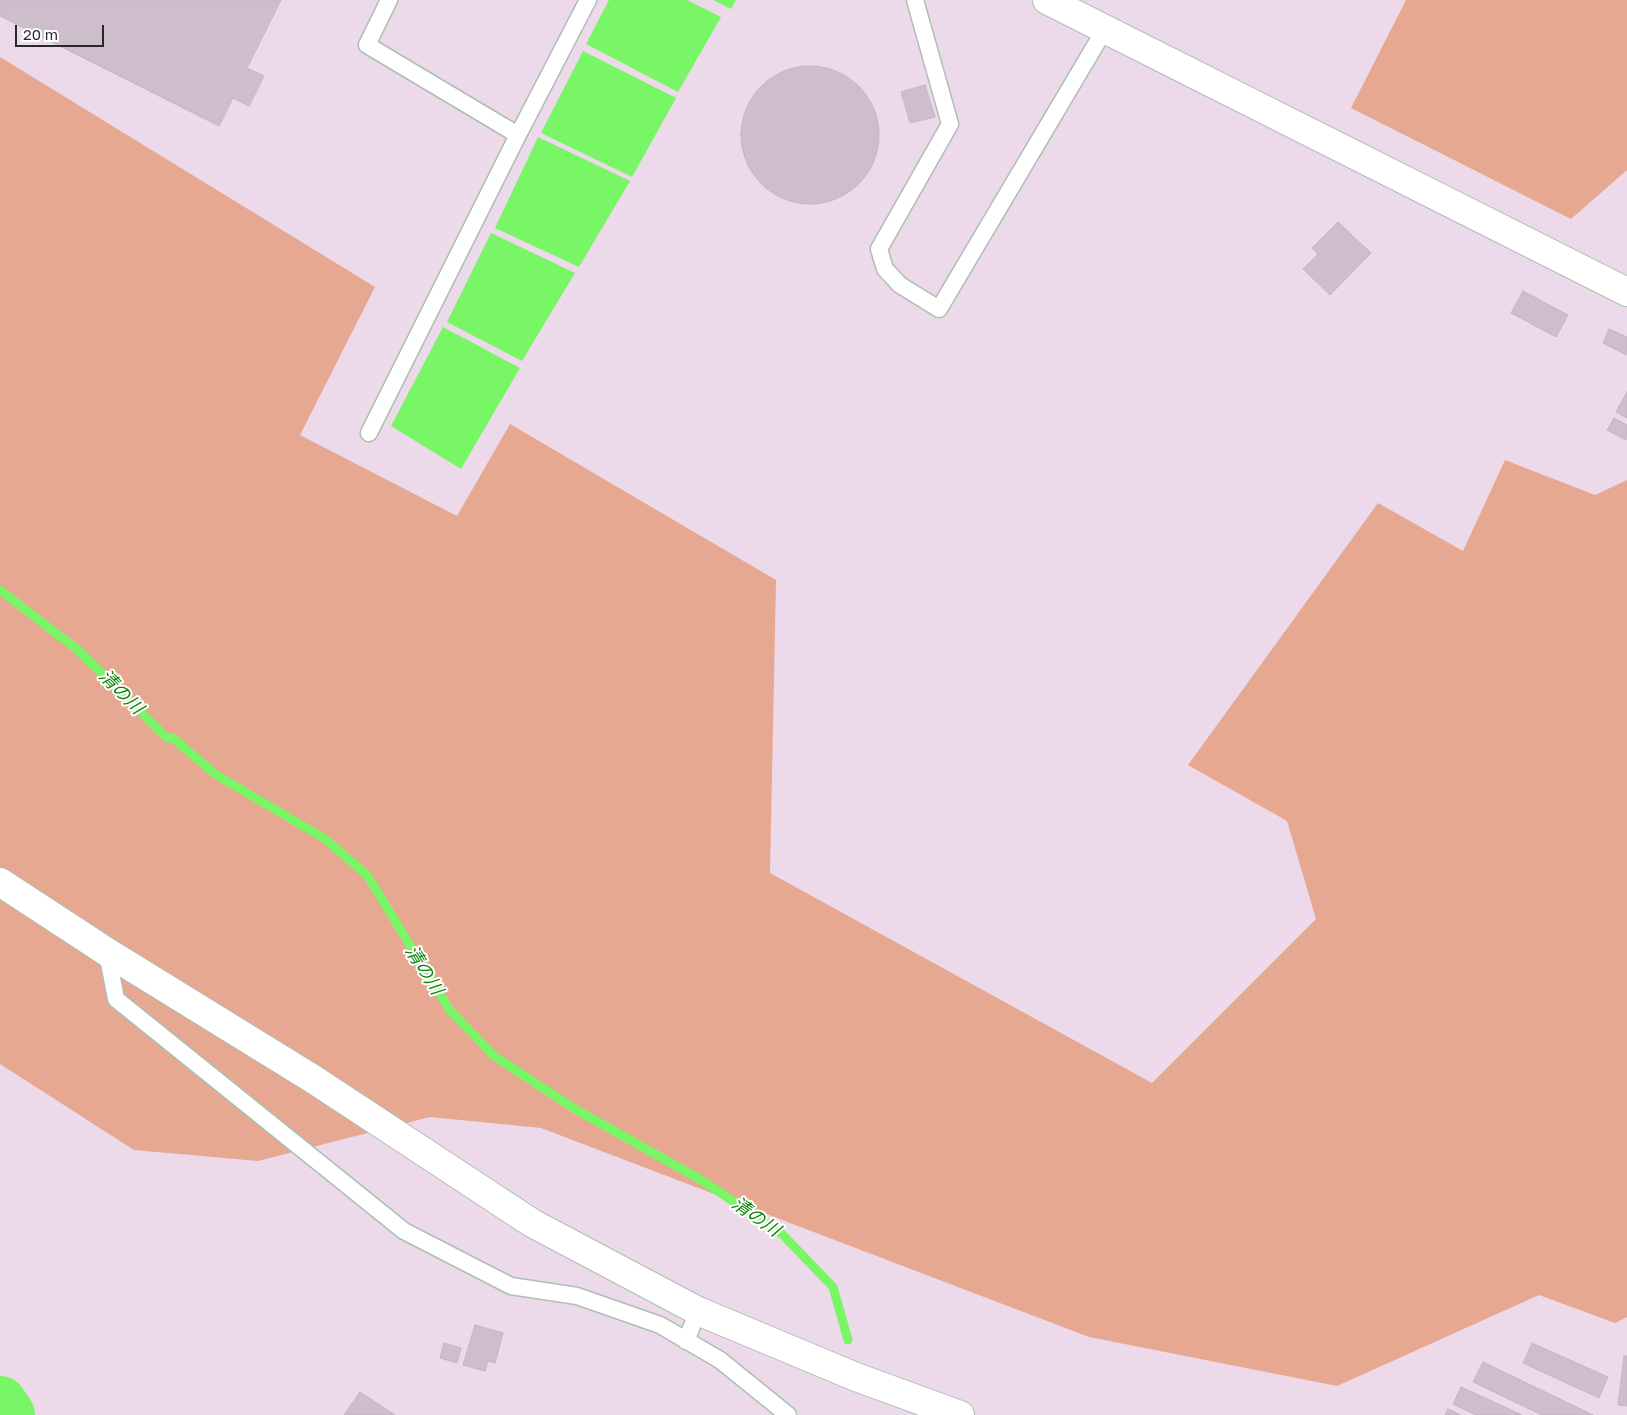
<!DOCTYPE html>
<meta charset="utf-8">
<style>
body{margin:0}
#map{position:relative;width:1627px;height:1415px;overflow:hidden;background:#ecd9e9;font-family:"Golos Text",sans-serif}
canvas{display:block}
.scale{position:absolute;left:15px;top:25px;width:89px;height:22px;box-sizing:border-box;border:2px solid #292929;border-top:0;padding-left:6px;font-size:15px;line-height:18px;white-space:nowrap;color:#292929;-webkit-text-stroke:4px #fff;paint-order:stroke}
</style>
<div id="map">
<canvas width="1627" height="1415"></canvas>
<div class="scale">20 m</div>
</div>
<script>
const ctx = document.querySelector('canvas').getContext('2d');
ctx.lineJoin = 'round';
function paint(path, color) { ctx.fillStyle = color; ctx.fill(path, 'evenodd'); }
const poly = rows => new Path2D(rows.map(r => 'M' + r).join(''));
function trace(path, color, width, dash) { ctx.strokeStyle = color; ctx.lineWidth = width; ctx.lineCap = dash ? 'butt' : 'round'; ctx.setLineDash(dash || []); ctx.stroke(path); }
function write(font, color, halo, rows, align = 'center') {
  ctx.font = font + ' "Golos Text","Noto Sans JP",sans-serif'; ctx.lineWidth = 4; ctx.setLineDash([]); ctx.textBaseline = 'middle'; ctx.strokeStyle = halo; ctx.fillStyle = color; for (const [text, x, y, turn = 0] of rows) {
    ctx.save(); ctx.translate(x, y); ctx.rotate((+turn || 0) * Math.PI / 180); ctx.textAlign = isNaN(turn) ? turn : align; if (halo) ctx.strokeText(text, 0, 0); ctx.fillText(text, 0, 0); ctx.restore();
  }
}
paint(poly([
 [1406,0,1627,0,1627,170,1571,219,1351,108],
 [0,57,375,287,300,435,457,516,510,424,776,580,770,873,1152,1083,1316,919,1287,821,1188,765,1378,503,1463,551,1505,460,1595,495,1627,480,1627,1317,1615,1323,1539,1295,1337,1386,1089,1337,541,1128,430,1117,258,1161,134,1150,0,1064]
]), '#e7a892');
paint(poly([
 [609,0,687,0,721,17,678,92,586,44],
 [713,0,736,0,731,9],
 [583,51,676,98,632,177,541,133],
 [538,137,630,181,579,267,495,228],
 [491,233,575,273,522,361,447,322],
 [443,327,520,368,461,469,391,426]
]), '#78f665');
trace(poly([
 [0,590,78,650,167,738,173,738,215,774,325,839,367,875,449,1009,494,1056,575,1109,703,1181,782,1234,833,1287,848,1340]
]), '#78f665', 9);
trace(poly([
 [0,1403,8,1415]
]), '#78f665', 54);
const building = poly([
 [0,0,281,0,247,68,264,76,249,106,233,98,219,126,0,16,0,0],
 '741 135a69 69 0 1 1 138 0a69 69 0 1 1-138 0Z',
 [925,85,935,117,910,123,901,92,925,85],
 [1338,222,1371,253,1330,295,1303,269,1318,254,1312,248,1338,222],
 [1523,291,1568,315,1556,337,1511,313,1523,291],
 [1609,329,1627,337,1626,355,1603,343,1609,329],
 [1627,392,1627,418,1616,412,1627,392],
 [1614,418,1627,425,1626,440,1607,430,1614,418],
 [475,1325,503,1333,495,1363,488,1361,485,1371,463,1365,475,1325],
 [444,1343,461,1348,457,1363,440,1358,444,1343],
 [1532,1343,1608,1377,1599,1398,1523,1363,1532,1343],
 [1624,1356,1627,1356,1627,1406,1618,1405,1624,1356],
 [1483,1362,1593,1415,1542,1415,1473,1382,1483,1362],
 [1461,1387,1522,1415,1476,1415,1453,1404,1461,1387],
 [360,1392,395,1415,344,1415,360,1392],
 [1448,1409,1461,1415,1445,1415,1448,1409]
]);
paint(building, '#cebecb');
trace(building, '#c8b3c2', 1);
const lane = poly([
 [389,0,367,45,518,135],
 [915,0,950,124,879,249,885,269,900,285,939,309,1105,29],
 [369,433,518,135,588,0],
 [107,952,116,999,404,1231,511,1286,577,1296,660,1325,720,1360,788,1415],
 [686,1341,698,1311]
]);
const street = poly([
 [1047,0,1627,292]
]);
const secondary = poly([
 [0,882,107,952,313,1079,532,1223,698,1311,856,1377,960,1415]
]);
trace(lane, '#aebeb4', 19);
trace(street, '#aebeb4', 30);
trace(secondary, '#aebeb4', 30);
trace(lane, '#fff', 16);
trace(street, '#fff', 28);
trace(secondary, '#fff', 28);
write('italic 18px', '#0e8407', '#fff', [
 ["清の川",121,692,45],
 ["清の川",424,970,58],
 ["清の川",756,1217,35]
]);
</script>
